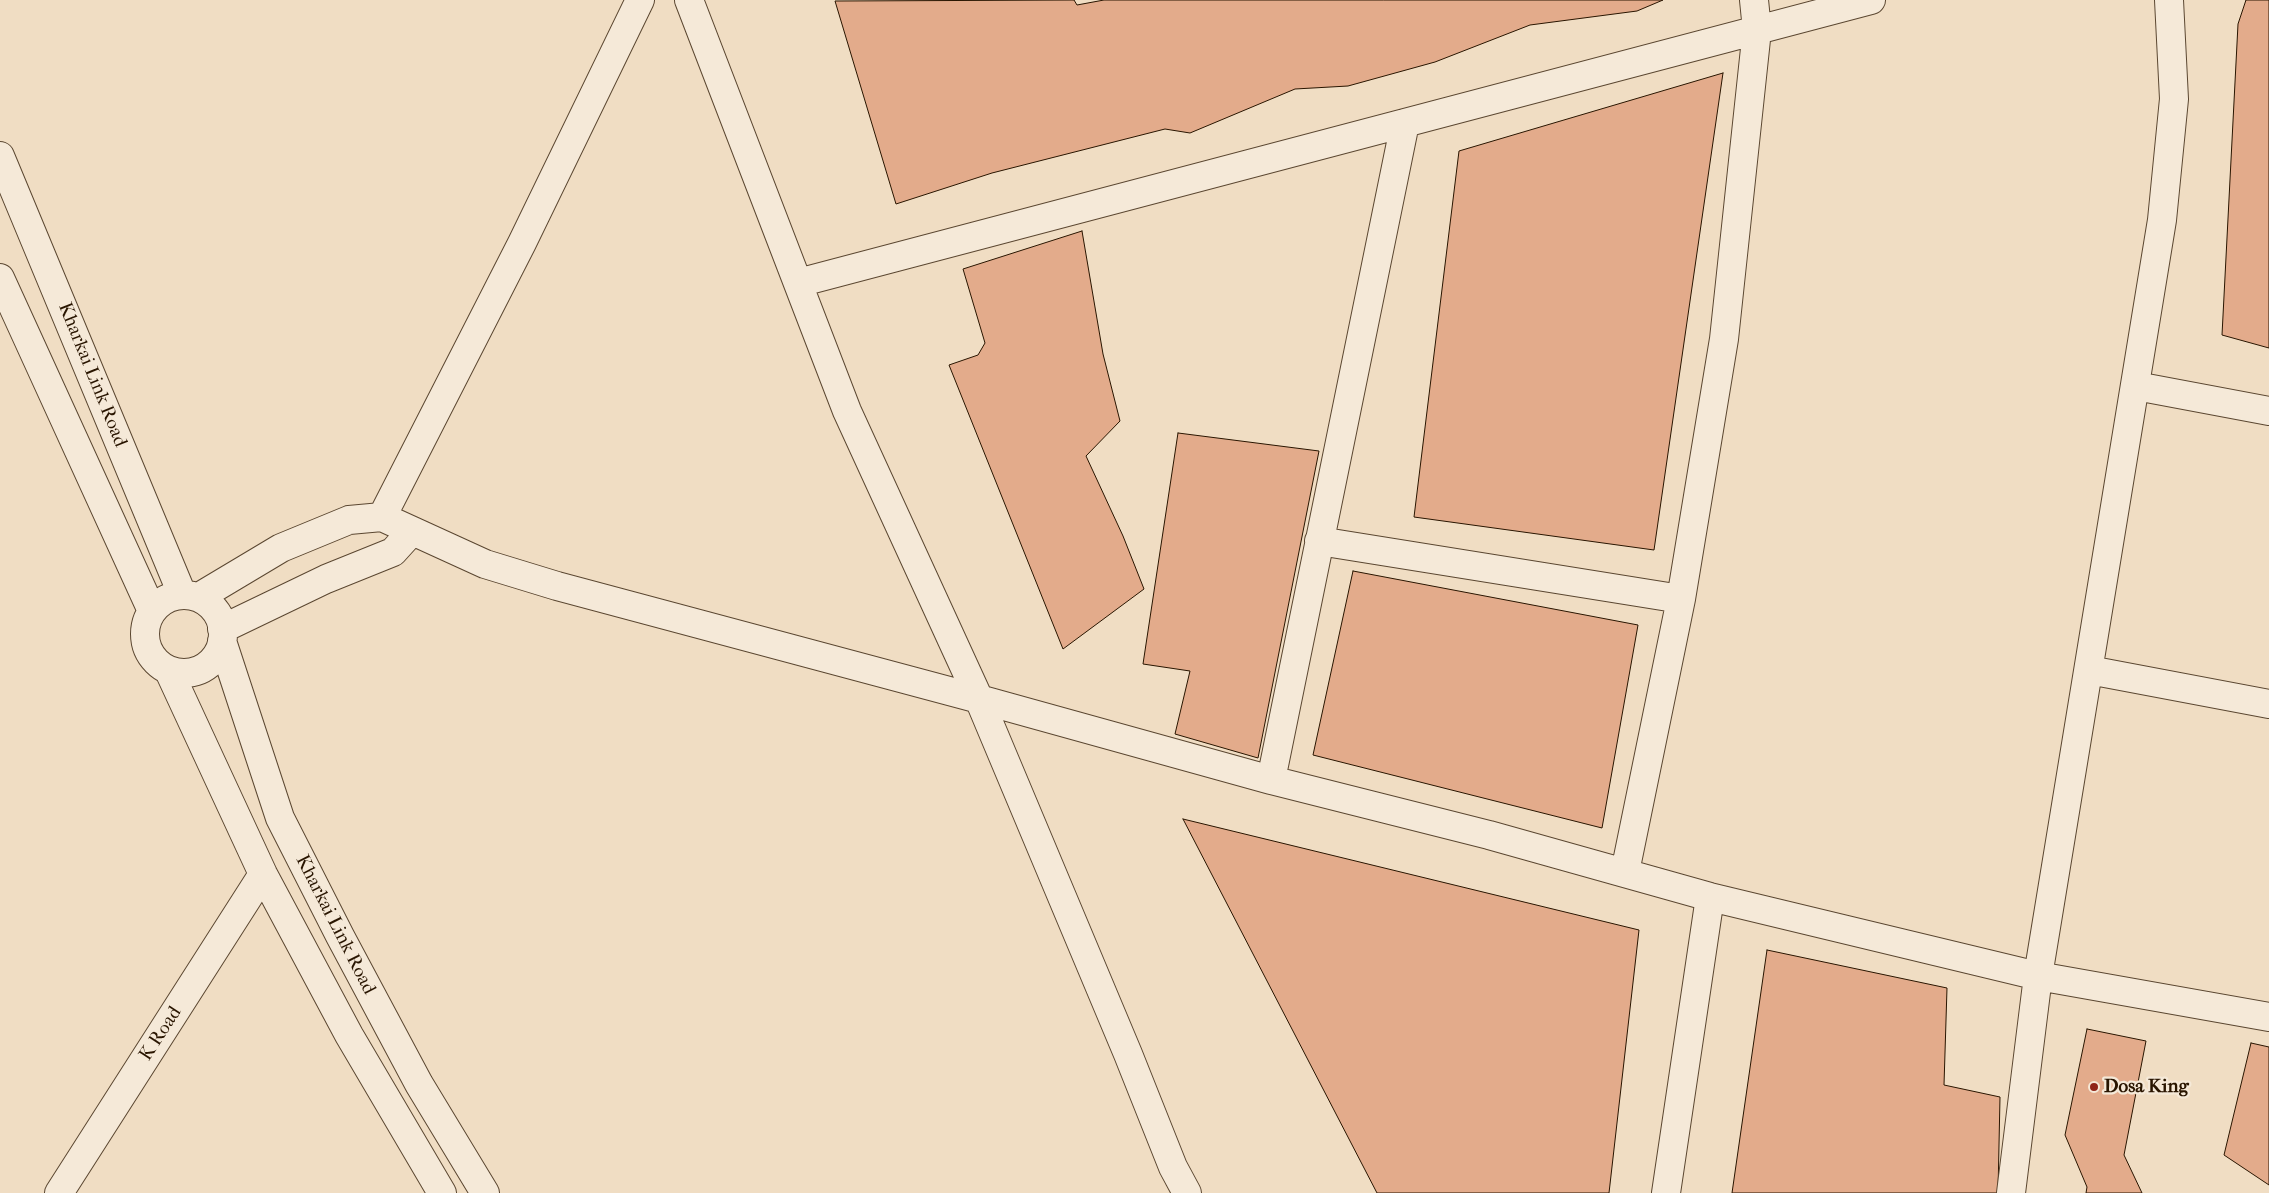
<!DOCTYPE html>
<style>
body{margin:0}
canvas{display:block;background:#f0ddc3}
</style>
<canvas width="2269" height="1193"></canvas>
<script>
const ctx = document.querySelector('canvas').getContext('2d');
ctx.lineJoin = 'round';
function paint(path, color) { ctx.fillStyle = color; ctx.fill(path, 'evenodd'); }
const poly = rows => new Path2D(rows.map(r => 'M' + r).join(''));
function trace(path, color, width, dash) { ctx.strokeStyle = color; ctx.lineWidth = width; ctx.lineCap = dash ? 'butt' : 'round'; ctx.setLineDash(dash || []); ctx.stroke(path); }
function write(font, color, halo, rows, align = 'center') {
  ctx.font = font + ' "IM FELL French Canon",serif'; ctx.lineWidth = 4.5; ctx.setLineDash([]); ctx.textBaseline = 'middle'; ctx.strokeStyle = halo; ctx.fillStyle = color; for (const [text, x, y, turn = 0] of rows) {
    ctx.save(); ctx.translate(x, y); ctx.rotate((+turn || 0) * Math.PI / 180); ctx.textAlign = isNaN(turn) ? turn : align; if (halo) ctx.strokeText(text, 0, 0); ctx.fillText(text, 0, 0); ctx.restore();
  }
}
const building = poly([
 [1074,0,1077,5,1104,0,1663,0,1637,11,1530,25,1435,62,1348,86,1295,89,1190,133,1165,129,992,173,896,204,835,1,1074,0],
 [2246,0,2269,0,2269,348,2222,335,2238,24,2246,0],
 [1723,73,1654,550,1414,517,1459,151,1723,73],
 [1082,231,1103,354,1120,421,1086,456,1123,536,1144,589,1063,649,949,365,978,355,985,343,963,269,1082,231],
 [1178,433,1319,451,1258,758,1175,734,1190,671,1143,664,1178,433],
 [1353,571,1638,625,1602,828,1313,755,1353,571],
 [1183,819,1639,930,1609,1193,1377,1193,1183,819],
 [1767,950,1947,988,1944,1085,2000,1097,1998,1193,1732,1193,1767,950],
 [2087,1029,2146,1041,2124,1155,2142,1193,2086,1193,2087,1187,2065,1135,2087,1029],
 [2251,1043,2269,1047,2269,1185,2224,1155,2251,1043]
]);
paint(building, '#e3ab8b');
trace(building, '#291500', 1);
const minor = poly([
 [689,0,847,411,979,699,1128,1054,1173,1167,1187,1193],
 [0,156,182,594],
 [0,278,152,611],
 [798,283,1871,0],
 [2136,386,2269,411],
 [382,517,522,243,640,0],
 [1319,541,1681,599],
 '145 634a39 39 0 1 1 78 0a39 39 0 1 1-78 0Z',
 [199,597,281,548,349,520,382,517,485,564,557,586,979,699,1271,780,1489,835,1710,897,2038,976,2269,1017],
 [222,629,326,579,393,552,412,531],
 [222,641,280,818,340,936,419,1084,485,1193],
 [2089,670,2269,704],
 [169,671,263,874,349,1035,442,1193],
 [1271,780,1405,123],
 [1625,872,1681,599,1724,339,1757,30,1754,0],
 [59,1193,263,874],
 [1666,1193,1710,897],
 [2011,1193,2038,976,2162,220,2174,99,2169,0]
]);
trace(minor, '#5b4731', 30);
trace(minor, '#f5e9d8', 28);
for (const [x, y, r, color] of [
 [2094,1087,5,"#8f2418"]
]) { const dot = new Path2D(); dot.arc(x, y, r, 0, 2 * Math.PI); ctx.fillStyle = color; ctx.fill(dot); trace(dot, '#f5e9d8', 2); }
write('19px', '#291500', '#f5e9d8', [
 ["Kharkai Link Road",92,375,68],
 ["Kharkai Link Road",335,925,63],
 ["K Road",161,1034,-57]
]);
write('bold 19px', '#291500', '#f5e9d8', [
 ["Dosa King",2104,1087]
], 'left');
</script>
